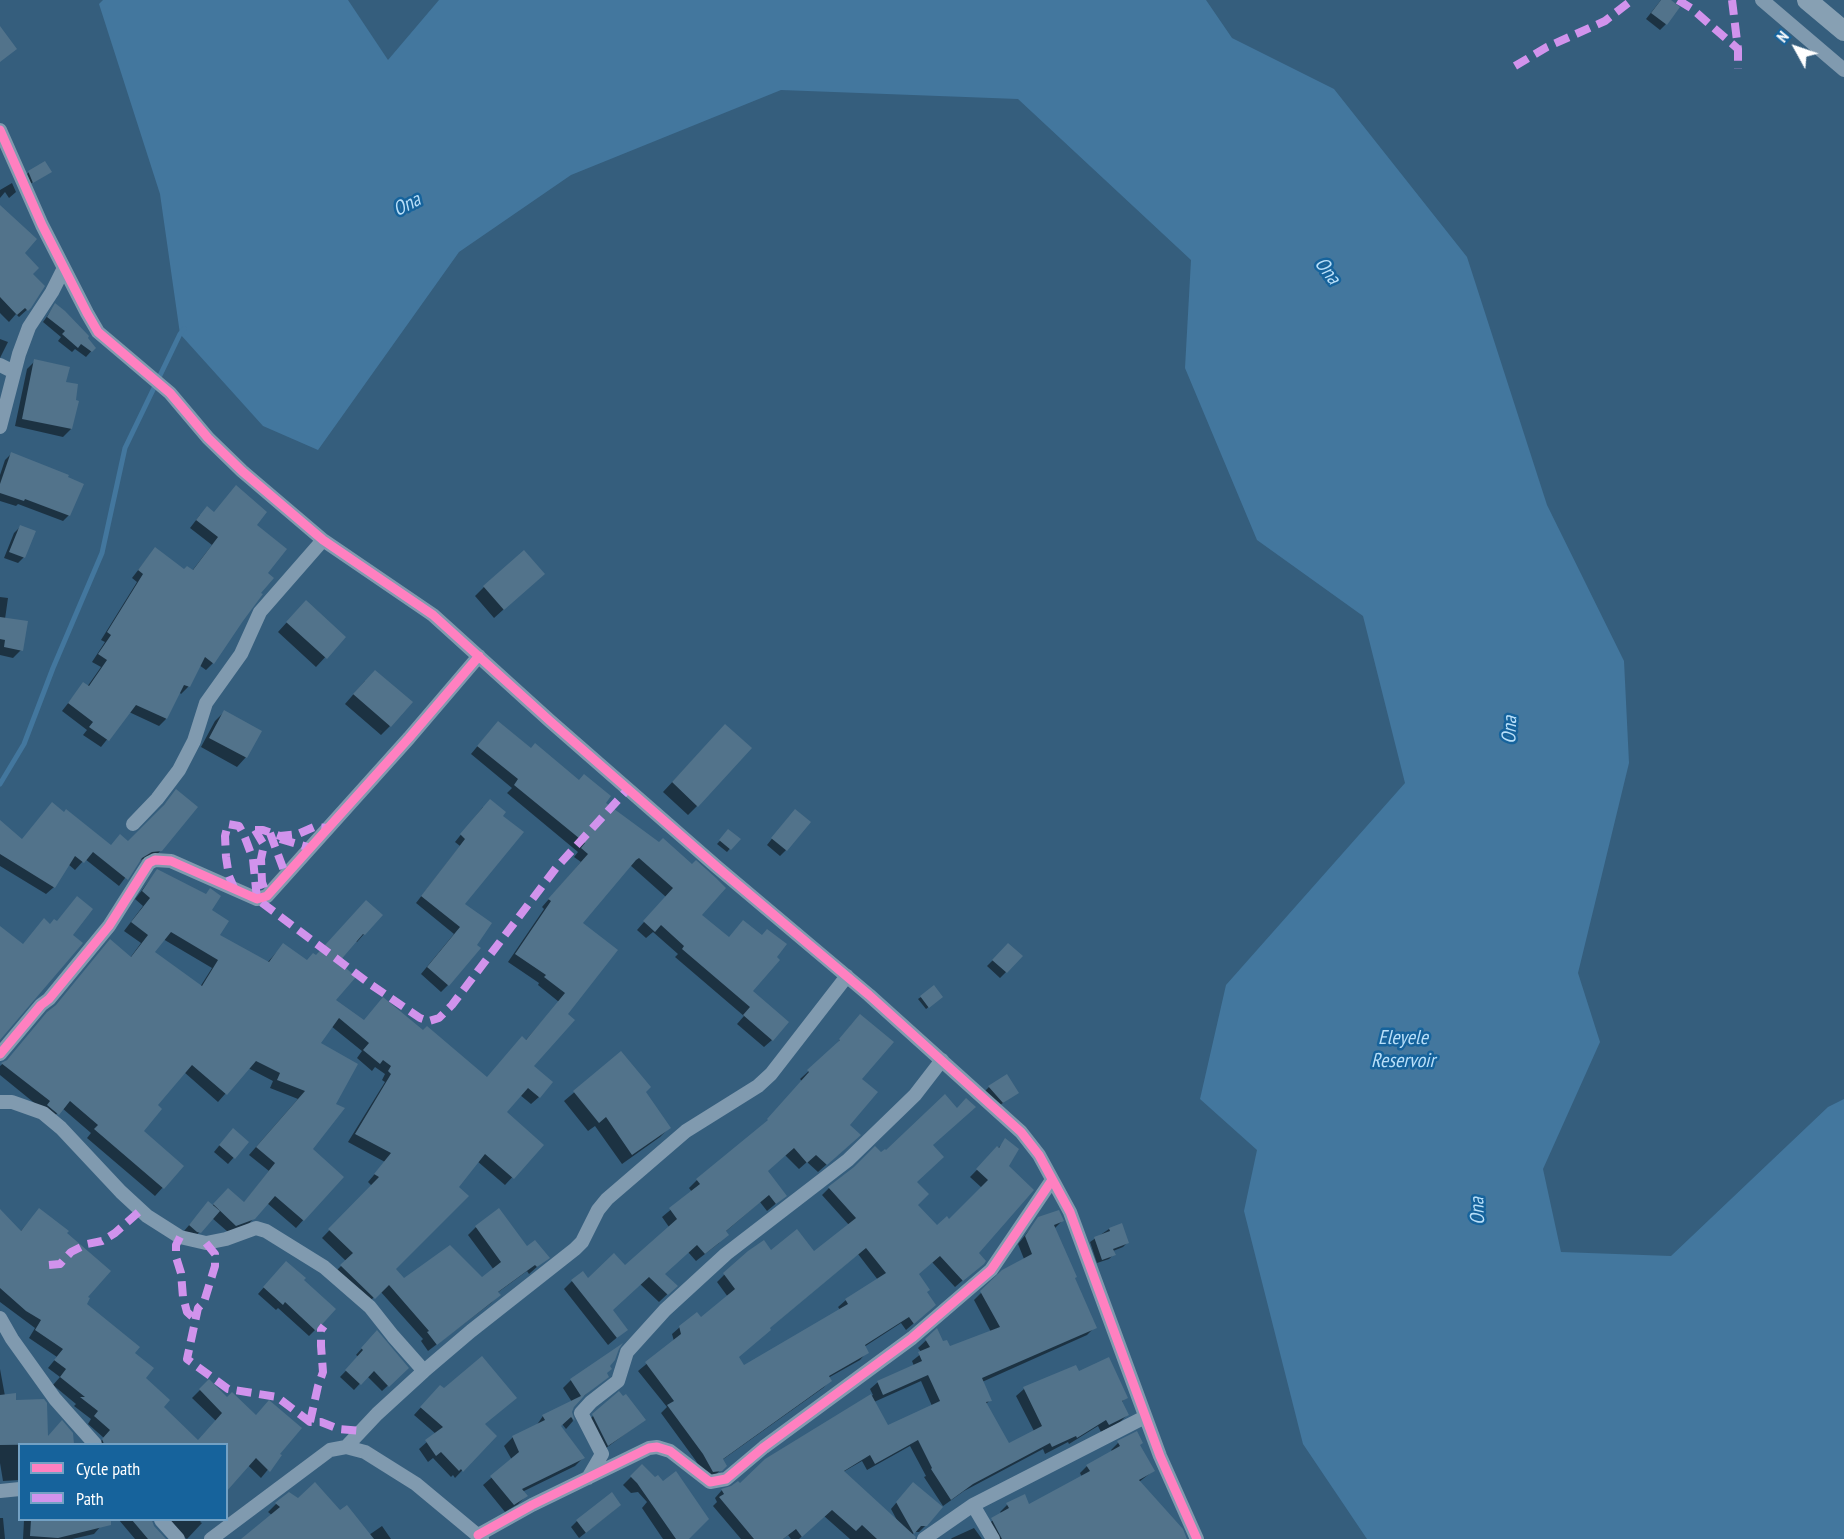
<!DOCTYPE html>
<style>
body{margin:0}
#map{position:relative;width:1844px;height:1539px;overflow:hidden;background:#355e7d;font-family:"PT Sans Narrow",sans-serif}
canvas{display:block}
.legend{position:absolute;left:18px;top:1443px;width:210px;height:78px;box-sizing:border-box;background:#16639c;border:2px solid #73a1c4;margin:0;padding:8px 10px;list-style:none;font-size:18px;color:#fff}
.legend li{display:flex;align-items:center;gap:12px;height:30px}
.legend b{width:30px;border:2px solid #73a1c4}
.north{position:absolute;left:1766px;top:18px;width:60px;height:60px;-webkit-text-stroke:4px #16639c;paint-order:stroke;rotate:310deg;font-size:16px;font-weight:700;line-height:24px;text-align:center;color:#fff}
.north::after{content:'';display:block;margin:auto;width:21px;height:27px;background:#fff;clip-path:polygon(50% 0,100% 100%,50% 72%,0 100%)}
</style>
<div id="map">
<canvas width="1844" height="1539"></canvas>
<ul class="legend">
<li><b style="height:8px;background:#ff80c0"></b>Cycle path</li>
<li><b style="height:8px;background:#d193ec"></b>Path</li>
</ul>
<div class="north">N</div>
</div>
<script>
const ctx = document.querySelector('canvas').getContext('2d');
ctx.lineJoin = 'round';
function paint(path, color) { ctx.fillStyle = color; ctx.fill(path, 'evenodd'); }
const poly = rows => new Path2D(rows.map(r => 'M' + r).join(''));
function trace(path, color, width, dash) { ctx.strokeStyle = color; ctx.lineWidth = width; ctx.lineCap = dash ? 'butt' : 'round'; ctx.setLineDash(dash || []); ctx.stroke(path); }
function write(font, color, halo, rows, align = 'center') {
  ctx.font = font + ' "PT Sans Narrow",sans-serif'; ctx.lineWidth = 5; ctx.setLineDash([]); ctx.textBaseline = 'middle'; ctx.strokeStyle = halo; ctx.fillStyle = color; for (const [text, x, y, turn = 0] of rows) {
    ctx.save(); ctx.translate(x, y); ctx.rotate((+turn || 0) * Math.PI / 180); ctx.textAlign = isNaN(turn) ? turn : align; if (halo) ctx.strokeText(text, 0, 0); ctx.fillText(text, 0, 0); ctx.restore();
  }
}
paint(poly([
 [103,0,348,0,388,60,439,0,1206,0,1232,38,1334,89,1467,257,1547,505,1624,661,1629,763,1578,973,1600,1042,1543,1169,1561,1252,1671,1256,1828,1107,1844,1099,1844,1539,1367,1539,1303,1444,1244,1211,1257,1150,1200,1099,1226,985,1405,783,1363,616,1257,540,1185,368,1191,260,1018,99,781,90,571,175,459,252,318,450,263,426,180,334,160,194,99,4]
]), '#43779e');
paint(poly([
 [1661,0,1668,0,1666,24,1660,30,1646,19],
 [29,172,47,174,30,184,26,175],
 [12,183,16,192,9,198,5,192,0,198,0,190],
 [0,207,23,253,31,275,30,307,19,317,16,314,9,322,0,313],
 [55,305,94,348,86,357,75,349,72,352,58,341,61,337,43,322],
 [0,339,8,342,0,358],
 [35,361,64,383,71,429,63,437,15,426,27,369],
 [11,454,69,515,63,521,18,504,16,506,0,501,0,475,5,460],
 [214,513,255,525,266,573,259,593,213,663,206,670,199,665,188,687,181,694,179,692,166,719,159,726,129,712,101,747,83,735,87,730,62,711,83,684,87,687,101,667,92,662,105,642,101,640,137,582,132,578,149,556,184,571,192,571,212,545,190,528,200,515],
 [20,527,24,557,18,563,4,558,14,533],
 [533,583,494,618,475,596,484,587],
 [0,597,8,598,5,619,21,650,13,658,0,655],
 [297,611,344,637,316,667,278,632],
 [365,681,390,726,381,735,345,704],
 [224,712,246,757,237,767,201,747,215,721],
 [490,731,603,803,700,915,728,939,743,922,751,991,772,1040,764,1047,737,1024,744,1016,675,957,678,954,653,932,646,938,637,930,666,897,630,865,581,924,566,1014,532,1066,539,1097,531,1104,520,1095,505,1113,542,1145,505,1185,477,1161,394,1269,404,1280,482,1279,494,1270,468,1235,476,1227,548,1257,529,1274,527,1271,497,1293,499,1295,491,1303,428,1351,421,1341,423,1339,380,1291,366,1305,334,1273,346,1261,322,1238,372,1186,368,1182,385,1162,348,1142,385,1082,382,1080,385,1074,375,1067,372,1071,357,1058,362,1051,331,1026,318,1044,311,1149,342,1177,296,1228,267,1203,246,1227,228,1232,212,1218,194,1238,184,1231,203,1209,212,1206,228,1190,243,1204,269,1171,249,1155,298,1099,270,1088,273,1081,248,1068,218,1102,184,1072,156,1105,142,1132,182,1166,155,1196,87,1138,91,1133,62,1108,50,1121,43,1110,0,1075,0,1066,130,958,141,943,124,931,143,906,135,899,157,871,210,910,218,936,267,963,283,945,306,961,316,957,358,910,364,934,357,942,355,941,337,962,334,1001,363,1021,423,1032,487,1078,525,1041,559,1002,538,985,539,983,508,962,544,909,542,907,581,862,574,857,578,852,507,793,512,788,471,754],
 [163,939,212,968,200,987,153,952],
 [716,735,697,806,688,815,663,792],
 [176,791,161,850,153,859,143,859,137,862,119,886,85,859,75,870,68,864,54,887,46,894,0,866,0,822,21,840,110,846,128,843,156,815],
 [483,807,463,905,490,923,448,985,441,992,421,974,454,934,416,903,460,846,455,842],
 [789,817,786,850,780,856,767,845],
 [729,831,738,839,727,852,717,844],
 [1008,945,1006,972,1000,978,987,966],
 [921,997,939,999,926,1009,918,999],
 [852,1024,860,1079,848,1125,851,1143,818,1172,807,1162,799,1169,785,1155,766,1172,785,1196,767,1211,760,1202,725,1232,719,1243,696,1261,688,1252,663,1274,676,1286,659,1302,640,1284,611,1310,626,1330,608,1345,564,1289,572,1281,587,1280,625,1267,669,1227,662,1217,692,1192,689,1188,697,1180,761,1129,802,1081,800,1079,833,1049],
 [621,1053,644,1092,669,1128,660,1137,622,1164,595,1126,588,1131,564,1101],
 [989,1087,1018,1092,996,1108,983,1093],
 [227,1136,247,1142,228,1164,214,1152],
 [1006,1140,1007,1166,977,1253,977,1268,955,1287,932,1262,917,1275,925,1292,927,1312,906,1330,901,1323,864,1347,867,1352,860,1360,828,1378,830,1381,823,1388,722,1460,725,1466,713,1477,705,1479,696,1461,661,1413,667,1407,638,1371,674,1341,672,1334,680,1327,701,1319,728,1297,717,1282,724,1275,771,1252,814,1253,849,1225,822,1195,829,1188,881,1154,932,1145,915,1182,916,1205,937,1227,949,1221,982,1188,970,1177],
 [858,1254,878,1280,846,1300,838,1307,841,1311,744,1367,737,1358,768,1329],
 [39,1210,65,1234,86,1297,85,1304,133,1353,144,1378,162,1407,198,1442,216,1421,192,1398,209,1381,280,1455,261,1478,226,1444,98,1444,104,1438,88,1424,91,1419,74,1406,76,1404,53,1385,60,1377,48,1368,57,1357,29,1338,35,1328,0,1302,0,1211,20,1232],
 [1039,1218,1062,1221,1054,1229,1095,1327,1087,1335,982,1382,990,1400,986,1404,1008,1445,1034,1431,1016,1396,1024,1389,1075,1367,1078,1373,1126,1397,1121,1403,1127,1415,1120,1422,1101,1432,1098,1426,1069,1444,1068,1442,1045,1454,1043,1449,964,1491,943,1506,924,1477,926,1476,910,1446,867,1470,862,1461,843,1472,898,1522,891,1509,907,1490,926,1525,919,1532,915,1532,908,1539,850,1539,824,1516,799,1539,791,1539,788,1535,783,1539,741,1539,713,1506,717,1502,715,1498,722,1490,740,1486,766,1460,873,1395,870,1389,878,1382,914,1366,912,1361,922,1353,918,1348,937,1330,943,1343,949,1348,991,1332,974,1300,1003,1271,1024,1259,1018,1244],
 [921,1381,932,1406,888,1427,874,1402],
 [1109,1229,1127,1243,1123,1247,1113,1251,1114,1254,1109,1259,1097,1263,1090,1242],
 [280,1269,302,1280,315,1330,309,1336,278,1308,276,1310,258,1294],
 [371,1338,407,1368,382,1391,367,1376,354,1390,340,1377,359,1357,356,1355],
 [608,1365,606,1374,607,1376,578,1401,570,1412,573,1421,566,1429,562,1424,559,1427,583,1458,575,1466,522,1492,526,1496,518,1504,505,1512,483,1485,512,1460,504,1446,513,1437,536,1426,543,1416,572,1402,563,1388,571,1380],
 [0,1369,5,1396,15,1401,46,1439,71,1433,72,1444,20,1444,20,1480,3,1481,0,1463],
 [444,1390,495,1436,455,1478,453,1475,451,1477,433,1458,428,1462,419,1449,436,1434,414,1415,433,1394],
 [593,1416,644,1420,602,1451,587,1422],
 [1118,1443,1139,1445,1153,1471,1139,1482,1186,1539,992,1539,985,1526,1002,1514,1000,1512,1007,1505,1029,1506,1082,1477,1080,1473,1087,1466,1113,1452,1111,1450],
 [642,1466,687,1539,663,1539,642,1508,647,1502,638,1492,631,1493,623,1485],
 [277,1503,340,1512,369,1535,382,1526,391,1539,245,1539,273,1516,268,1512],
 [613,1511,579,1538,571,1527,577,1521],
 [0,1518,3,1518,5,1539,0,1539],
 [24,1520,108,1520,101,1524,101,1526,94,1534,72,1539,23,1539],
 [119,1520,152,1520,153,1527,164,1539,135,1539],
 [158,1520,202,1520,200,1522,202,1523,187,1539],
 [974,1528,982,1539,951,1539,952,1538]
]), '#0007');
trace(poly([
 [0,784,24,744,53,668,102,553,125,448,180,334,184,329]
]), '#43779e', 5);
paint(poly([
 [1661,0,1671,0,1680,7,1667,25,1651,13],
 [0,26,17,49,0,62],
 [45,161,52,172,33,183,28,171],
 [0,205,37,239,25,253,39,268,33,274,45,286,31,308,28,311,25,308,17,315,0,297],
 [55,303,65,311,89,336,88,338,96,348,92,352,81,344,78,348,62,334,65,331,47,317],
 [34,359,70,367,66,382,78,384,76,400,79,401,72,429,22,419],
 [11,452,69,475,68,477,84,484,70,516,25,499,24,501,0,493,0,484],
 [236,485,267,512,257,525,287,549,268,573,274,578,261,593,263,594,243,621,214,664,205,657,190,687,184,685,167,719,136,705,109,741,89,727,93,722,68,703,83,682,89,686,107,660,98,654,111,635,107,632,143,574,138,570,155,547,184,569,187,566,193,570,218,537,196,520,207,506,214,512],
 [20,525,36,531,25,558,9,552],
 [524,550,545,574,504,610,483,586],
 [306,600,346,637,327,659,286,622],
 [0,617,28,621,23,651,4,647,5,640,0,639],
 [375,670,413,702,391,727,353,694],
 [224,710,262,731,247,758,209,738],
 [498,721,531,748,535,743,579,780,584,774,611,796,606,803,659,842,663,838,692,864,696,860,716,878,726,888,702,915,729,937,743,920,762,935,767,929,787,944,777,957,780,960,753,991,789,1022,773,1041,743,1015,750,1007,682,949,684,946,661,925,655,932,643,921,673,888,639,858,636,860,583,923,618,950,568,1014,575,1020,534,1066,553,1082,540,1098,528,1088,507,1112,544,1145,514,1179,485,1154,459,1187,469,1196,396,1269,404,1278,450,1245,482,1277,501,1262,475,1226,499,1208,527,1246,535,1240,550,1258,537,1267,535,1265,498,1292,501,1295,437,1345,427,1332,429,1331,389,1285,375,1299,340,1265,353,1253,328,1229,379,1177,374,1174,391,1153,355,1134,391,1074,388,1071,391,1066,383,1060,380,1064,363,1050,369,1043,339,1018,321,1043,358,1064,336,1104,345,1108,313,1149,344,1177,304,1221,275,1196,255,1219,236,1226,213,1204,228,1188,244,1202,275,1163,256,1147,305,1091,277,1080,280,1073,256,1061,227,1095,192,1065,158,1105,162,1109,144,1131,184,1166,164,1189,94,1129,98,1125,70,1101,59,1115,47,1105,50,1101,1,1063,7,1060,47,1012,56,1005,110,939,131,957,148,935,131,922,150,898,142,891,157,869,206,894,210,888,221,896,212,910,229,921,220,935,269,962,283,943,307,960,313,953,316,955,366,900,383,915,365,935,363,934,339,962,356,977,336,1000,364,1020,383,997,423,1030,427,1026,487,1077,522,1036,526,1040,565,993,544,977,546,975,515,954,551,901,548,899,588,854,581,848,585,843,514,785,518,779,477,746],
 [171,932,218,960,202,986,155,952],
 [725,724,752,748,698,807,672,782],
 [176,789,198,807,162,851,152,852,142,858,128,880,93,852,84,863,75,856,55,888,0,854,0,820,22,839,52,802,64,812,66,809,111,845,120,834,128,841,164,805],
 [490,799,506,812,503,816,524,832,465,904,492,923,477,945,481,948,449,986,427,967,460,927,421,896,465,839,460,834],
 [795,809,811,822,787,851,771,838],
 [728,829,741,839,731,850,719,840],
 [77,896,93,909,73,935,83,943,0,1040,0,926,23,944,44,918,50,924,54,919,57,921],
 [1008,943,1023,956,1007,973,992,960],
 [934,985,943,997,929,1008,920,996],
 [860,1014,894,1042,862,1079,878,1092,850,1125,861,1135,827,1165,816,1155,807,1163,794,1148,768,1171,787,1196,776,1204,769,1195,726,1231,729,1235,705,1254,697,1245,665,1274,678,1286,668,1295,649,1277,613,1310,628,1330,617,1338,571,1280,583,1271,588,1278,614,1253,625,1265,677,1219,669,1208,700,1184,696,1179,768,1120,767,1119,809,1072,807,1070,840,1040,839,1039],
 [621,1051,651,1087,646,1092,671,1128,632,1155,606,1117,599,1123,573,1091],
 [1007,1074,1019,1093,1003,1103,988,1086],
 [945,1094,957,1108,966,1098,976,1107,933,1145,944,1157,917,1182,929,1194,918,1205,937,1225,947,1216,949,1219,988,1180,976,1169,997,1146,999,1148,1005,1138,1019,1149,1009,1166,1034,1190,979,1253,986,1261,984,1264,963,1281,940,1256,919,1274,930,1290,927,1292,936,1305,914,1324,909,1317,865,1345,869,1353,829,1376,832,1381,723,1459,727,1466,722,1471,713,1472,703,1454,667,1405,674,1401,645,1362,681,1334,679,1326,697,1312,701,1317,735,1289,723,1273,748,1251,764,1240,771,1250,797,1229,814,1251,856,1218,828,1187,854,1167,875,1146,881,1152,885,1149,886,1150],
 [866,1248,886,1273,845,1299,848,1304,744,1365,739,1357,771,1330,770,1328],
 [233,1128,249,1142,235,1159,219,1145],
 [208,1201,220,1211,201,1233,197,1232,189,1225],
 [39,1208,69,1231,67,1233,111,1271,88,1297,90,1298,87,1304,140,1347,135,1353,154,1368,146,1378,170,1400,164,1407,198,1440,222,1413,199,1389,209,1379,227,1397,232,1392,256,1415,269,1400,302,1428,280,1454,282,1455,270,1472,256,1458,226,1492,226,1444,104,1444,102,1439,110,1430,94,1416,98,1411,80,1397,85,1397,60,1377,66,1369,54,1360,63,1349,35,1330,41,1320,26,1311,0,1288,0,1209,21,1231],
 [1059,1210,1064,1221,1054,1225,1077,1277,1075,1278,1097,1328,982,1378,992,1401,986,1402,1009,1443,1042,1426,1023,1387,1076,1365,1079,1371,1109,1357,1128,1398,1122,1401,1129,1415,1109,1425,1106,1420,1077,1438,1076,1436,1052,1447,1050,1443,973,1484,951,1500,931,1469,932,1468,918,1440,875,1464,870,1455,844,1471,916,1537,915,1539,877,1539,862,1525,856,1531,832,1510,802,1537,796,1529,783,1539,754,1539,719,1497,724,1494,721,1489,731,1486,738,1481,740,1483,765,1459,871,1394,888,1425,940,1401,928,1375,883,1395,877,1381,922,1361,918,1352,930,1347,925,1339,937,1328,943,1341,947,1340,950,1346,1000,1327,980,1291,1002,1270,1032,1254,1025,1236,1038,1217],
 [1122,1223,1129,1243,1113,1249,1116,1255,1102,1260,1094,1237,1110,1231,1109,1228],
 [286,1261,306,1278,304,1280,336,1309,316,1331,285,1302,283,1305,263,1287],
 [377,1330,409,1368,389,1387,374,1371,361,1385,345,1370,363,1350,361,1348],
 [623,1343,619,1349,615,1360,610,1366,612,1369,607,1373,609,1377,585,1395,574,1407,572,1412,575,1421,571,1417,561,1426,585,1458,522,1489,528,1496,514,1505,490,1476,519,1452,512,1436,545,1420,542,1415,581,1396,570,1379],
 [482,1356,517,1398,485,1424,497,1436,463,1472,461,1469,459,1471,441,1452,436,1456,425,1440,443,1427,420,1407,440,1385,444,1388],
 [619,1391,623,1396,626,1394,646,1420,608,1446,592,1414],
 [16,1393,16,1400,44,1399,47,1403,48,1436,62,1420,73,1433,74,1444,0,1445,0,1395],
 [1137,1431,1143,1443,1140,1445,1155,1471,1139,1480,1183,1529,1187,1539,1002,1539,991,1518,1009,1508,1006,1503,1025,1494,1029,1504,1090,1471,1086,1465,1120,1446,1117,1441],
 [642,1464,655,1477,658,1475,663,1481,676,1471,709,1519,689,1539,676,1539,637,1483,630,1476],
 [315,1482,340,1510,347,1505,374,1539,241,1539,280,1507,275,1503,276,1502,289,1492,298,1498],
 [913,1482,943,1507,927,1526,921,1526,914,1534,896,1502],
 [612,1492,621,1505,586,1533,576,1520],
 [31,1520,111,1520,111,1525,58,1538,30,1536],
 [132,1520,152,1520,154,1526,166,1539,148,1539]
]), '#52738b');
trace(poly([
 [1762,0,1844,70],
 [0,130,42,225,87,313,98,332,170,393,208,438,242,471,323,540,433,615,550,721,717,867,869,995,1021,1132,1039,1155,1070,1212,1160,1456,1197,1539],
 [0,365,14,372],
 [0,427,19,354,29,327,52,292,64,268],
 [133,824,157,799,179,770,194,741,206,703,241,654,260,612,323,540],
 [0,1054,41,1005,49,999,109,926,149,863,155,860,171,861,257,899,267,896,409,738,479,656],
 [0,1102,12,1102,43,1113,61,1128,121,1192,147,1216,180,1237,206,1243,226,1239,256,1228,266,1231,324,1267,370,1307,393,1336,424,1371],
 [0,1318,12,1339,55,1399,95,1444],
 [346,1447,377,1414,424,1371,471,1331,575,1249,582,1242,598,1210,607,1199,686,1131,758,1086,771,1074,847,976],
 [588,1478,602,1454,581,1413,591,1402,618,1381,627,1352,665,1310,726,1254,848,1160,915,1095,942,1060],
 [0,1491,20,1489],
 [973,1505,993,1539],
 [161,1520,178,1539],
 [478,1535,532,1505,649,1448,657,1447,670,1451,710,1482,726,1479,764,1447,912,1338,991,1270,1052,1180],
 [211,1539,330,1450,346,1447,365,1452,416,1484,482,1539],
 [924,1539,973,1505,1145,1417]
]), '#809aaf', 14);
trace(poly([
 [1807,0,1844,31]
]), '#87a0b3', 20);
trace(poly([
 [1678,0,1691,8,1738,49],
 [1732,0,1738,49,1738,69],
 [1515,66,1547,47,1605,21,1632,0],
 [255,830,263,830,280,836,298,834,314,827,329,828],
 [255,830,264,845,261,859,262,882,267,896],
 [270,833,286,876],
 [280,839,311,848],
 [235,890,229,876,226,857,225,836,228,824,239,826,244,835,253,859,257,899,370,984,420,1018,429,1021,439,1018,452,1005,556,868,628,789],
 [180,1237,176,1245,176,1257,181,1273,183,1297,187,1312,195,1319],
 [206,1243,215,1254,215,1266,204,1302,198,1308,187,1359,228,1389,277,1397,310,1422,321,1422,339,1429,361,1431],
 [49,1265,60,1264,71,1252,87,1244,102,1241,115,1233,141,1210],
 [310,1422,318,1386,323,1372,321,1346,321,1330,324,1326]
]), '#d193ec', 8, [15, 8]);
trace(poly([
 [0,130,42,225,87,313,98,332,170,393,208,438,242,471,323,540,433,615,550,721,717,867,869,995,1021,1132,1039,1155,1070,1212,1160,1456,1197,1539],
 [0,1054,41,1005,49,999,109,926,149,863,155,860,171,861,257,899,267,896,409,738,479,656],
 [478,1535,532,1505,649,1448,657,1447,670,1451,710,1482,726,1479,764,1447,912,1338,991,1270,1052,1180]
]), '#ff80c0', 9);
write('italic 20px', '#b8dff9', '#16639c', [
 ["Ona",407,205,-27],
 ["Ona",1327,271,52],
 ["Ona",1510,730,-88],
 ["Eleyele",1403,1038],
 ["Reservoir",1403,1061],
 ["Ona",1478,1211,-92]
]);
</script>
